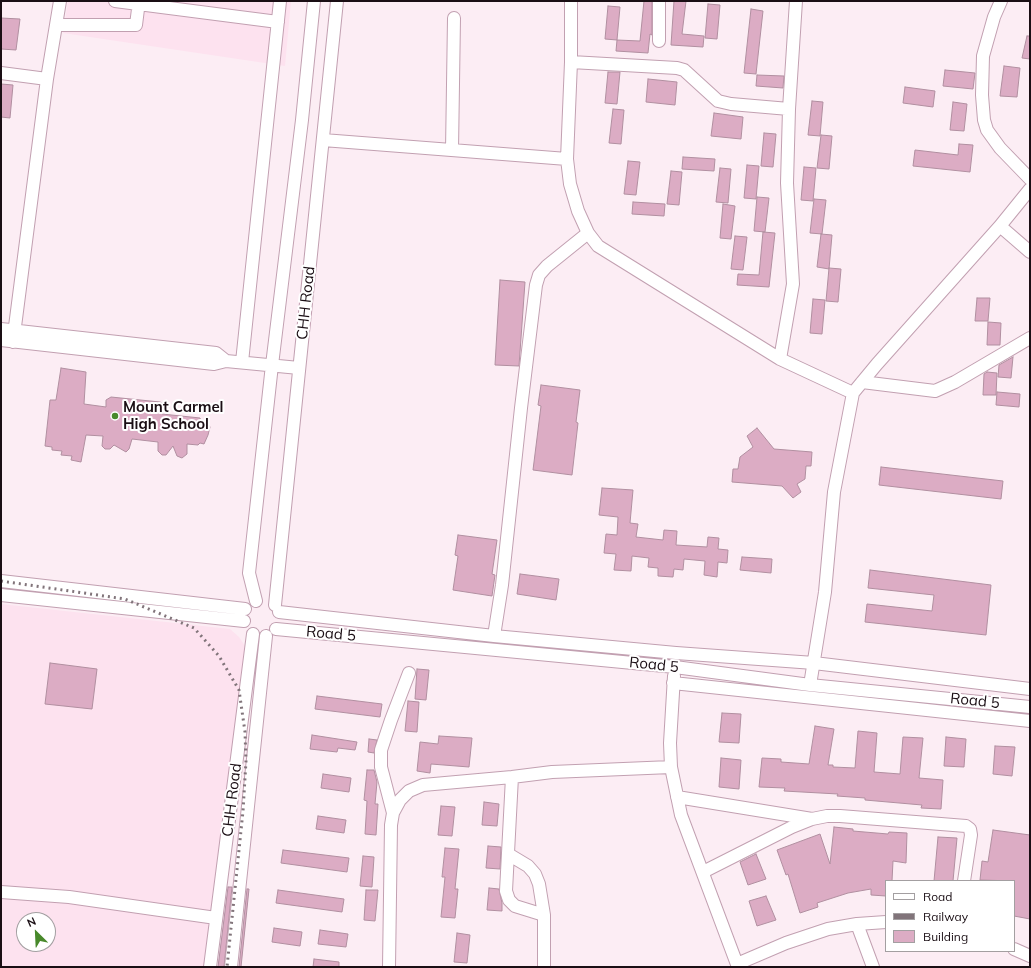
<!DOCTYPE html>
<style>
body{margin:0}
#map{position:relative;width:1031px;height:968px;overflow:hidden;background:#fcedf4;font-family:Mulish,sans-serif}
canvas{display:block}
.frame{position:absolute;inset:0;border:2px solid #1a0e14;pointer-events:none}
.legend{position:absolute;left:885px;top:880px;width:130px;height:72px;box-sizing:border-box;background:#fff;border:1px solid #a39fa1;margin:0;padding:5px 7px;list-style:none;font-size:12px;color:#1a0e14}
.legend li{display:flex;align-items:center;gap:8px;height:20px}
.legend b{width:20px;border:1px solid #a39fa1}
.north{position:absolute;left:16px;top:912px;width:40px;height:40px;box-sizing:border-box;background:#fff;border:1px solid #a39fa1;border-radius:50%;rotate:336deg;font-size:11px;font-weight:700;line-height:16px;text-align:center;color:#1a0e14}
.north::after{content:'';display:block;margin:auto;width:14px;height:18px;background:#48892b;clip-path:polygon(50% 0,100% 100%,50% 72%,0 100%)}
</style>
<div id="map">
<canvas width="1031" height="968"></canvas>
<div class="frame"></div>
<ul class="legend">
<li><b style="height:5px;background:#fff"></b>Road</li>
<li><b style="height:5px;background:#81747a"></b>Railway</li>
<li><b style="height:11px;background:#dcacc4"></b>Building</li>
</ul>
<div class="north">N</div>
</div>
<script>
const ctx = document.querySelector('canvas').getContext('2d');
ctx.lineJoin = 'round';
function paint(path, color) { ctx.fillStyle = color; ctx.fill(path, 'evenodd'); }
const poly = rows => new Path2D(rows.map(r => 'M' + r).join(''));
function trace(path, color, width, dash) { ctx.strokeStyle = color; ctx.lineWidth = width; ctx.lineCap = dash ? 'butt' : 'round'; ctx.setLineDash(dash || []); ctx.stroke(path); }
function write(font, color, halo, rows, align = 'center') {
  ctx.font = font + ' Mulish,sans-serif'; ctx.lineWidth = 4; ctx.setLineDash([]); ctx.textBaseline = 'middle'; ctx.strokeStyle = halo; ctx.fillStyle = color; for (const [text, x, y, turn = 0] of rows) {
    ctx.save(); ctx.translate(x, y); ctx.rotate((+turn || 0) * Math.PI / 180); ctx.textAlign = isNaN(turn) ? turn : align; if (halo) ctx.strokeText(text, 0, 0); ctx.fillText(text, 0, 0); ctx.restore();
  }
}
paint(poly([
 [68,1,291,1,285,66,63,33],
 [1,604,230,629,239,637,245,646,249,659,206,967,1,967],
 [24,920,48,920,48,944,24,944]
]), '#fde2ef');
const building = poly([
 [644,1,652,1,652,35,650,34,648,53,616,51,617,40,640,41,644,1],
 [674,1,686,1,682,34,704,36,703,47,671,45,674,1],
 [708,4,720,5,717,39,705,38,708,4],
 [608,6,620,7,617,40,605,39,608,6],
 [751,9,763,11,756,74,744,73,751,9],
 [1,18,20,19,16,50,1,49,1,18],
 [1027,36,1030,36,1030,59,1022,58,1027,36],
 [1004,66,1020,68,1017,97,1000,96,1004,66],
 [945,70,975,73,973,89,943,86,945,70],
 [608,72,620,72,617,104,605,103,608,72],
 [757,75,784,76,783,88,756,86,757,75],
 [648,79,677,82,675,105,646,102,648,79],
 [1,84,13,85,10,118,1,117,1,84],
 [905,87,935,91,933,107,903,103,905,87],
 [812,101,823,102,820,136,808,135,812,101],
 [953,102,967,104,964,131,950,130,953,102],
 [613,109,624,110,621,144,609,143,613,109],
 [714,113,743,117,741,139,711,136,714,113],
 [764,133,776,134,773,167,761,166,764,133],
 [821,135,832,136,829,169,817,168,821,135],
 [959,144,973,145,970,172,913,166,915,150,958,155,959,144],
 [683,157,715,159,714,171,682,169,683,157],
 [628,161,640,162,636,195,624,194,628,161],
 [747,165,759,166,756,199,744,198,747,165],
 [804,167,816,168,813,201,801,200,804,167],
 [720,168,731,169,728,203,716,202,720,168],
 [671,171,682,172,679,205,667,204,671,171],
 [757,197,769,198,765,232,754,231,757,197],
 [814,199,826,200,822,234,810,233,814,199],
 [633,202,665,204,664,216,632,214,633,202],
 [723,204,735,206,731,239,720,238,723,204],
 [763,232,775,233,769,287,737,285,738,274,759,275,763,232],
 [821,234,832,235,829,269,817,267,821,234],
 [735,236,747,237,743,270,731,269,735,236],
 [829,268,841,269,838,302,826,301,829,268],
 [500,280,525,282,519,366,495,365,500,280],
 [977,298,990,298,988,321,975,321,977,298],
 [813,299,825,300,822,334,810,333,813,299],
 [988,322,1001,323,1000,345,987,345,988,322],
 [1013,357,1011,378,998,377,999,365,1013,357],
 [61,368,86,372,84,404,106,407,106,400,111,397,160,402,164,404,162,414,200,418,201,422,207,422,210,427,208,435,204,444,200,443,198,445,187,444,187,454,182,458,177,456,173,446,166,455,162,455,158,451,158,442,132,439,129,449,126,452,114,445,110,449,105,449,102,446,103,436,86,435,81,462,71,460,72,456,61,455,62,451,52,450,52,447,45,446,50,400,56,400,61,368],
 [987,372,997,373,996,395,983,395,984,374,987,372],
 [541,385,580,390,576,422,578,423,572,475,533,470,541,406,538,405,541,385],
 [997,392,1020,394,1019,407,996,405,997,392],
 [757,428,774,449,812,452,811,466,806,466,805,479,797,484,801,492,793,498,782,486,732,482,733,469,738,469,740,457,753,447,747,436,757,428],
 [881,467,1003,481,1001,499,879,485,881,467],
 [602,488,633,490,630,523,638,524,636,537,663,540,664,530,677,531,676,545,707,547,708,537,719,538,718,549,728,550,727,563,718,562,717,577,704,575,705,561,684,559,683,570,674,569,673,577,658,576,658,568,648,567,649,558,632,556,631,571,614,570,616,554,604,553,606,534,617,535,618,517,599,515,602,488],
 [458,535,497,540,492,574,495,575,492,596,453,590,458,556,455,555,458,535],
 [742,557,772,559,771,573,740,570,742,557],
 [870,570,991,585,986,635,865,622,867,604,932,611,934,595,868,588,870,570],
 [520,574,559,579,556,600,517,594,520,574],
 [50,663,97,669,92,709,45,704,50,663],
 [417,669,429,670,426,700,415,699,417,669],
 [317,696,382,704,380,717,315,709,317,696],
 [408,701,419,702,417,732,405,731,408,701],
 [722,713,741,714,739,743,719,742,722,713],
 [815,726,834,729,828,765,833,765,833,767,855,768,858,731,877,733,874,772,900,774,903,737,923,738,919,778,943,780,941,809,921,808,922,805,865,800,865,798,837,796,838,794,784,791,785,788,759,787,762,758,781,759,781,762,809,764,815,726],
 [312,735,357,742,355,750,338,748,337,752,310,749,312,735],
 [439,736,472,738,469,767,431,764,430,773,417,771,420,742,438,744,439,736],
 [946,737,966,739,964,767,944,766,946,737],
 [369,739,377,740,374,753,368,752,369,739],
 [995,746,1015,747,1012,776,993,774,995,746],
 [721,758,741,760,739,789,719,787,721,758],
 [367,770,374,770,377,782,375,804,378,804,376,835,365,834,367,801,364,800,367,770],
 [323,774,351,778,349,792,321,788,323,774],
 [484,802,499,804,497,826,482,825,484,802],
 [441,806,455,807,452,836,438,835,441,806],
 [318,816,346,820,344,833,316,829,318,816],
 [834,827,853,829,853,831,888,834,889,832,907,833,906,863,893,861,892,881,886,881,886,896,871,895,871,889,848,893,817,903,818,907,800,913,788,874,786,875,777,850,820,834,830,864,834,827],
 [993,830,1030,835,1030,919,1014,916,1014,881,980,880,982,861,988,862,993,830],
 [938,837,957,838,953,881,934,881,938,837],
 [488,846,501,847,500,869,486,868,488,846],
 [445,848,459,849,455,889,458,889,455,918,441,917,445,877,442,877,445,848],
 [283,850,349,858,347,872,281,863,283,850],
 [756,854,766,879,748,885,740,862,756,854],
 [363,856,374,857,372,887,360,886,363,856],
 [228,887,232,887,224,967,218,967,228,887],
 [489,888,499,889,502,903,502,911,487,910,489,888],
 [247,889,249,889,241,967,239,967,247,889],
 [278,890,344,899,342,912,276,903,278,890],
 [366,890,378,890,375,921,364,920,366,890],
 [766,896,776,920,757,926,749,901,766,896],
 [274,928,302,932,300,946,272,942,274,928],
 [320,930,348,934,346,947,318,944,320,930],
 [457,933,470,935,467,963,454,962,457,933],
 [314,959,339,962,339,967,313,967,314,959]
]);
paint(building, '#dcacc4');
trace(building, '#b18fa0', 1);
const minor = poly([
 [115,1,278,22],
 [571,1,571,62,567,159,570,184,578,211,588,233,598,246,780,359,853,393],
 [659,1,659,41],
 [1001,1,994,17,983,56,982,95,984,120,987,130,1000,148,1030,179],
 [56,25,136,25,139,1],
 [571,62,677,68,684,70,718,101,731,104,789,109],
 [1,73,47,79],
 [323,140,567,159],
 [452,150,454,18],
 [1000,226,1030,252],
 [1,329,216,353,226,361],
 [1,340,214,364,226,361,299,368],
 [13,342,47,79,60,1],
 [780,359,793,284,787,183,789,109,796,1],
 [242,362,280,1],
 [862,382,935,391,955,382,1030,338],
 [1,581,245,609],
 [1,595,244,621],
 [256,601,249,573,272,365,302,120,314,1],
 [275,605,337,1],
 [279,612,494,636,676,653,814,663,1030,689],
 [276,629,675,667,810,685,1030,707],
 [494,636,502,585,521,408,536,285,539,275,547,266,588,233],
 [674,676,670,743,671,767,681,815,738,967],
 [673,683,1030,721],
 [810,685,825,592,834,492,853,393,877,364,1000,226,1030,189],
 [512,777,506,891,509,900,515,906,544,915],
 [677,797,812,819],
 [393,813,381,767,381,750,391,720,409,673],
 [508,854,528,866,535,874,539,884,544,915,544,967],
 [703,872,792,827,812,819,827,816,840,816,966,826,970,829,971,835,964,881],
 [1,892,69,897,216,918],
 [857,924,873,967],
 [1014,949,1030,956],
 [737,964,786,943,828,929,857,924,886,922],
 [210,967,253,634],
 [231,967,266,636],
 [389,967,391,825,393,813,400,800,409,791,423,785,512,777,552,772,671,767]
]);
trace(minor, '#c2a0b1', 14);
trace(minor, '#fff', 12);
trace(poly([
 [1,581,125,599,194,628,219,656,239,690,245,732,246,761,243,811,227,967]
]), '#81747a', 3, [2, 4]);
for (const [x, y, r, color] of [
 [115,416,4,"#48892b"]
]) { const dot = new Path2D(); dot.arc(x, y, r, 0, 2 * Math.PI); ctx.fillStyle = color; ctx.fill(dot); trace(dot, '#fff', 1.5); }
write('15px', '#1a0e14', '#fff', [
 ["CHH Road",306,303,-84],
 ["Road 5",331,634,5],
 ["Road 5",654,665,6],
 ["Road 5",975,701,6],
 ["CHH Road",232,800,-83]
]);
write('bold 15px', '#1a0e14', '#fff', [
 ["Mount Carmel",123,407],
 ["High School",123,424]
], 'left');
</script>
